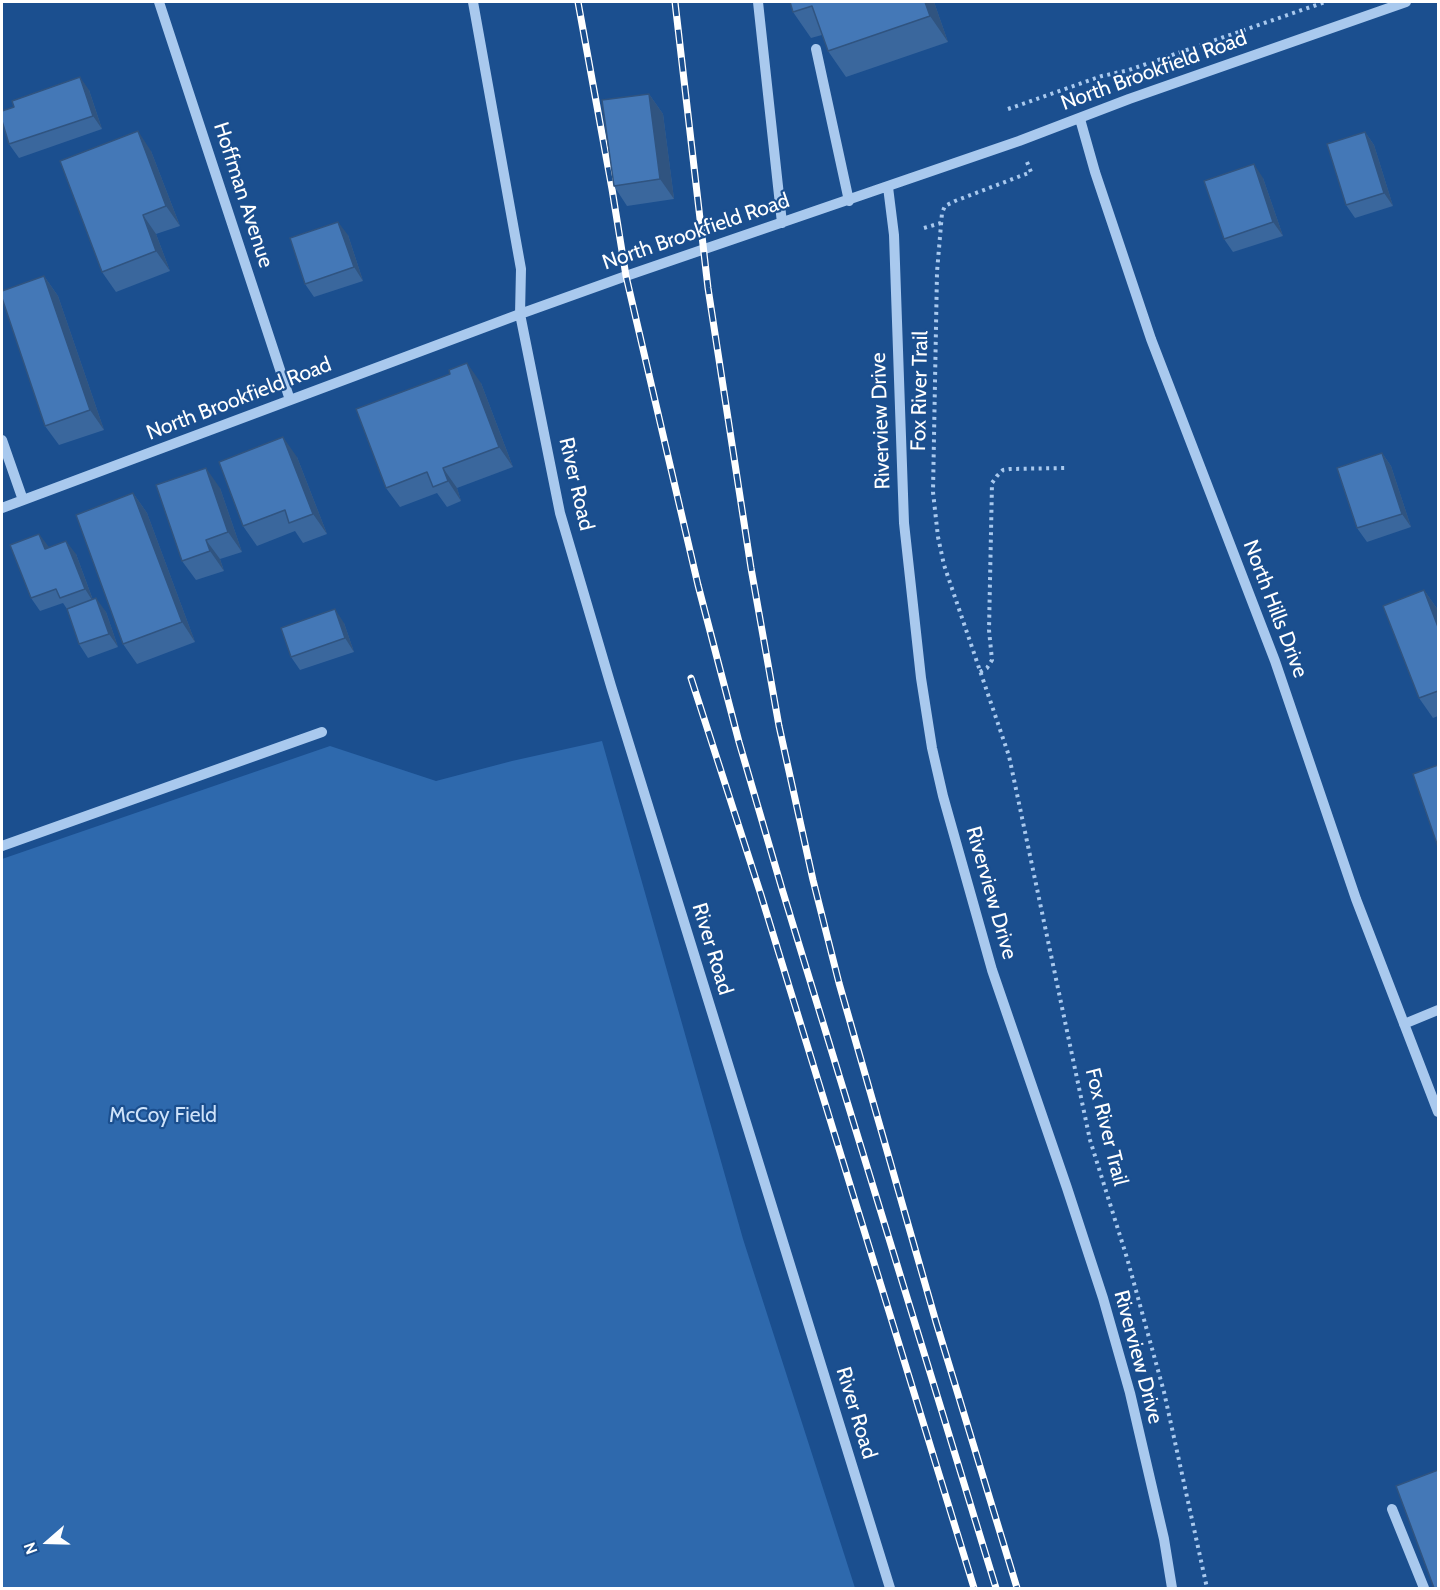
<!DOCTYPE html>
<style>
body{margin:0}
#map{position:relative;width:1440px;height:1590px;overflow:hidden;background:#1b4f8f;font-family:Cabin,sans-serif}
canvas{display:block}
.frame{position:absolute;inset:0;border:3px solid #fff;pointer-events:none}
.north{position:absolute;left:18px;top:1512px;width:60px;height:60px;-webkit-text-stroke:4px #1b4f8f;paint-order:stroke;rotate:250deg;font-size:16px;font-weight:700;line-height:24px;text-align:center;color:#fff}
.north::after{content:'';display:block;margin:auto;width:21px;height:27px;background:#fff;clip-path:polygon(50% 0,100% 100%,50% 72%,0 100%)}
</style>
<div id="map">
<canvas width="1440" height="1590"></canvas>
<div class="frame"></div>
<div class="north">N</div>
</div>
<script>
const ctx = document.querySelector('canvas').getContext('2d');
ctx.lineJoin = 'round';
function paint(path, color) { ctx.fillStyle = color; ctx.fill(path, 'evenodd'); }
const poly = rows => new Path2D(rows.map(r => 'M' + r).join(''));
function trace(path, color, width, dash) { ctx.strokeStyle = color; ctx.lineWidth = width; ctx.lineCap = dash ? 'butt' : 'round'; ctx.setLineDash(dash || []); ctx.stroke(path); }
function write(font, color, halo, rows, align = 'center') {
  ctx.font = font + ' Cabin,sans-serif'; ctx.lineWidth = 4.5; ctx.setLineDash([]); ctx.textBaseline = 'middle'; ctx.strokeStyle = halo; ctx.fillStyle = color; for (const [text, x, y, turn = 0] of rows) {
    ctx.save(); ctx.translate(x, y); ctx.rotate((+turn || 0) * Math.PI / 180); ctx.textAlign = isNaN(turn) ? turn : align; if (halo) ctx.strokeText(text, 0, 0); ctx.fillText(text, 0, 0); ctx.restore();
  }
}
paint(poly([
 [602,741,743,1239,855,1588,2,1588,2,859,330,746,436,781,512,761]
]), '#2e69ad');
trace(poly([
 [1008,109,1102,76,1129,70,1325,2],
 [1027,162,1031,172,955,201,945,206,942,213,937,272,933,492,938,537,944,565,1009,756,1090,1140,1127,1258,1164,1392,1207,1588],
 [924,228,941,223],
 [980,672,987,668,992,660,989,630,992,483,997,476,1003,470,1010,469,1066,468]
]), '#a9c9ee', 4, [3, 4.5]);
trace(poly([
 [159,2,290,400],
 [473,2,521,269,520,314,560,513,611,686,890,1588],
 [758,2,782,223],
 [816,49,849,201],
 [1080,119,1095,172,1151,339,1275,661,1356,899,1438,1112],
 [888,187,894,235,904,523,921,678,932,748,943,796,992,970,1067,1188,1103,1298,1130,1393,1164,1539,1172,1588],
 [2,440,23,500],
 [2,508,520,314,626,276,1019,141,1129,99,1406,2],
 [2,846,322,732],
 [1404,1024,1438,1010],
 [1392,1509,1424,1588]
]), '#a9c9ee', 10);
const rail = poly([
 [578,2,612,189,626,276,698,585,739,742,782,889,996,1588],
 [675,2,708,288,751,568,779,726,813,880,839,983,936,1322,1017,1588],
 [691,678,761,895,974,1588]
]);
trace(rail, '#fff', 7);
trace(rail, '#1b4f8f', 4.5, [14]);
paint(poly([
 [790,2,934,2,948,42,846,77,828,51,822,35,811,38,793,12],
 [89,90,102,129,19,158,9,144],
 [649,94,663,114,674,199,627,206,614,186],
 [1365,132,1374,145,1393,206,1355,218,1346,205],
 [151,151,180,226,156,234,170,271,116,292,102,272],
 [1263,178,1283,236,1233,252,1224,239],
 [348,235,363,281,314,297,305,284],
 [44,276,58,296,104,430,59,445,45,426],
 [481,383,513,467,457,488,461,501,447,507,437,493,400,507,386,488],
 [1382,453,1391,466,1411,527,1367,542,1357,528],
 [297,457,327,534,303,543,295,531,257,546,243,526],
 [220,488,242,552,220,559,224,571,196,580,182,561],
 [133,493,147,513,195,642,137,664,123,644],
 [49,548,76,554,93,600,106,612,118,647,88,658,79,644,67,609,63,603,40,611,31,598],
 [1424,590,1438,610,1438,716,1433,718,1419,698],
 [344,623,354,652,300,670,291,657]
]), '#3a679d');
paint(poly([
 [925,2,934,2,948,42,930,16],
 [80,77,89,90,102,129,93,116],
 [649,94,663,114,674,199,660,179],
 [138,131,151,151,180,226,166,206],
 [1365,132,1374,145,1393,206,1384,193],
 [1254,164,1263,178,1283,236,1273,222],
 [143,215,156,234,170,271,156,251],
 [338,222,348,235,363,281,354,267],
 [44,276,58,296,104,430,90,410],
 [467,363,481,383,513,467,499,447],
 [283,437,297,457,327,534,313,514],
 [1382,453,1391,466,1411,527,1402,514],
 [206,468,220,488,242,552,228,532],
 [443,468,457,488,461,501,448,481],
 [133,493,147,513,195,642,182,622],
 [39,534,49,547,54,562,45,549],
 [206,540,220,559,224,571,210,551],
 [66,541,76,554,94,603,85,589],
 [1424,590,1438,610,1438,627],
 [96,598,106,612,118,647,109,634],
 [335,609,344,623,354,652,345,638]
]), '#305480');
const building = poly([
 [790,2,925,2,930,16,828,51,812,6,793,12,790,2],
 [80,77,93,116,9,144,2,121,2,111,14,107,12,101,80,77],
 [649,94,660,179,614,186,602,100,649,94],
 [138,131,166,206,143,215,156,251,102,272,60,161,138,131],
 [1365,132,1384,193,1346,205,1327,144,1365,132],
 [1254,164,1273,222,1224,239,1204,181,1254,164],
 [338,222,354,267,305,284,290,238,338,222],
 [44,276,90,410,45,426,2,298,2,291,44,276],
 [467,363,499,447,443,468,448,481,433,487,427,472,386,488,356,409,450,374,449,370,467,363],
 [283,437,313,514,289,523,285,510,243,526,219,462,283,437],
 [1382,453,1402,514,1357,528,1337,468,1382,453],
 [206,468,228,532,206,540,210,551,182,561,156,485,206,468],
 [133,493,182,622,123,644,76,515,133,493],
 [39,534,45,549,66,541,85,589,60,598,56,589,31,598,10,545,39,534],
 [1424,590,1438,627,1438,691,1419,698,1383,606,1424,590],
 [96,598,109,634,79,644,67,609,96,598],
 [335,609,345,638,291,657,281,628,335,609],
 [1438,765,1438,847,1413,774,1438,765],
 [1438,1470,1438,1588,1434,1588,1396,1486,1438,1470]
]);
paint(building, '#4478b7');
trace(building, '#305480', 1.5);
write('21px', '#fff', '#1b4f8f', [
 ["North Brookfield Road",1154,71,-20],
 ["Hoffman Avenue",243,195,72],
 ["North Brookfield Road",696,232,-19],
 ["Fox River Trail",920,391,-89],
 ["North Brookfield Road",239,399,-21],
 ["Riverview Drive",881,421,-92],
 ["River Road",576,484,77],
 ["North Hills Drive",1275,609,69],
 ["Riverview Drive",991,893,74],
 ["River Road",712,949,73],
 ["Fox River Trail",1106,1127,76],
 ["Riverview Drive",1138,1357,75],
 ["River Road",856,1413,73]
]);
write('21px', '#cfe3fa', '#1b4f8f', [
 ["McCoy Field",163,1116]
]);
</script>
